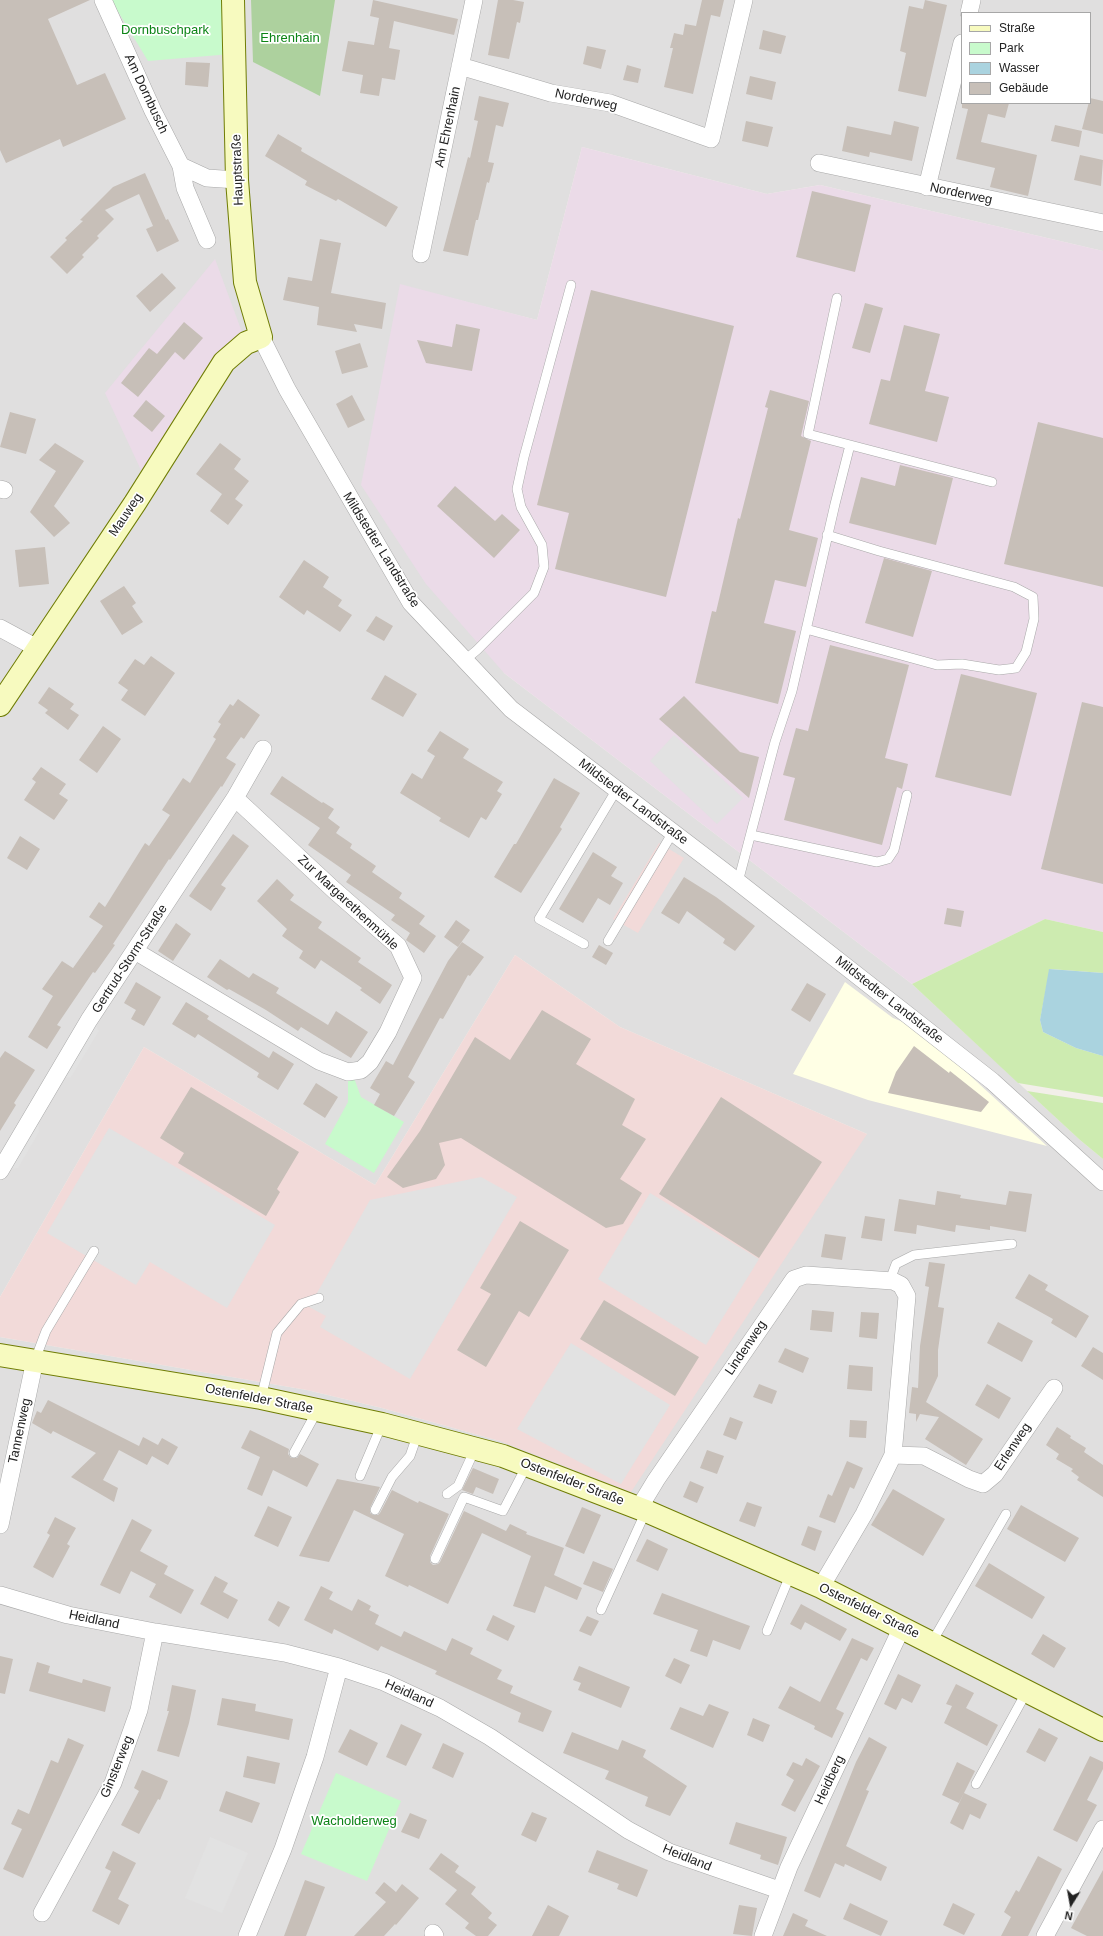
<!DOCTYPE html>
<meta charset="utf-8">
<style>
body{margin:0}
#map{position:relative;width:1103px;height:1936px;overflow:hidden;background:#f2efe9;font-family:Helvetica,sans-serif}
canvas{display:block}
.legend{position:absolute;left:961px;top:12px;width:130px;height:92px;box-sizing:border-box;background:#fff;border:1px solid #a7a7a7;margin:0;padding:5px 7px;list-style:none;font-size:12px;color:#222}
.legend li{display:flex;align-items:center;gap:8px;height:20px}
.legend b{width:20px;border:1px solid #a7a7a7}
.north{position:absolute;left:1051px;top:1884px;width:40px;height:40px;-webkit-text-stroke:3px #fff;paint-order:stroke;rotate:191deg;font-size:11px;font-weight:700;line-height:16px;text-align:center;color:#222}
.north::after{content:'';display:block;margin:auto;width:14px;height:18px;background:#222;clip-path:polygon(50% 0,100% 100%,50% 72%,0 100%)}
</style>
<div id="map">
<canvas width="1103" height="1936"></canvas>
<ul class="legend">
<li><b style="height:5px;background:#f7fabf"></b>Straße</li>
<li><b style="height:11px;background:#c8facc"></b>Park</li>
<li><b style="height:11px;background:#aad3df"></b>Wasser</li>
<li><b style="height:11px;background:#c7bfb8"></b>Gebäude</li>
</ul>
<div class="north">N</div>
</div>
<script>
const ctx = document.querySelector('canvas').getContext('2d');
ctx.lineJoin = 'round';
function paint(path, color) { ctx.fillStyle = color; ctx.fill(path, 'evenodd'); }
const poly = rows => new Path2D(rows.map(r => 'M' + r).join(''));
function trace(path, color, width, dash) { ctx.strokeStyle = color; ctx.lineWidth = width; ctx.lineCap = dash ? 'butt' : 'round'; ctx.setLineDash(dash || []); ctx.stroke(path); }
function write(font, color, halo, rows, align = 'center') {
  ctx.font = font + ' Helvetica,sans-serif'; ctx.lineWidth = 3.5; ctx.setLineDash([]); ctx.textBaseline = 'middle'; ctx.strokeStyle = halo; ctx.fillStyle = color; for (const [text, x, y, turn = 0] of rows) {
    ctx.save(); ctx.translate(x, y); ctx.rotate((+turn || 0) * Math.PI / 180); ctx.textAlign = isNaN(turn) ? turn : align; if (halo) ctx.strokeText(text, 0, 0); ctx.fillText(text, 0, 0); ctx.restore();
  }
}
paint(poly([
 [0,0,1103,0,1103,251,820,185,767,194,582,147,537,320,400,285,504,673,912,984,1080,1140,1103,1159,1103,1936,0,1936,0,1337,307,1390,382,1408,500,1441,867,1134,620,1027,515,955,375,1185,144,1047,0,1297],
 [962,13,1090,13,1090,103,962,103]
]), '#e0dfdf');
paint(poly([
 [659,843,684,858,638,933,613,919],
 [515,955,620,1027,867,1134,631,1492,500,1441,382,1408,307,1390,0,1337,0,1297,144,1047,375,1185]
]), '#f2dad9');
paint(poly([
 [582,147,767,194,820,185,1103,251,1103,932,1045,919,912,984,504,673,426,584,361,485,400,284,537,320],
 [215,259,246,343,147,483,105,393]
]), '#ebdbe8');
paint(poly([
 [845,982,893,1018,918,1028,1047,1146,868,1100,793,1074]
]), '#ffffe5');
paint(poly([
 [1045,919,1103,932,1103,973,1050,969,1040,1020,1043,1032,1076,1048,1103,1056,1103,1097,1018,1083,912,984],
 [1027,1091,1103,1103,1103,1159,1080,1140]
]), '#cdebb0');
paint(poly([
 [251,0,335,0,320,96,253,62]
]), '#add19e');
paint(poly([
 [111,0,229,0,231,54,148,61],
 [354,1078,361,1097,404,1122,374,1173,325,1144,348,1102,348,1080],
 [336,1773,401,1801,367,1881,301,1854]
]), '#c8facc');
paint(poly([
 [674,735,743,798,717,824,650,761],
 [95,1024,99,1031,71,1077,64,1078],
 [38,1122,39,1132,18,1168,9,1169],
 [109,1128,275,1225,227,1308,150,1262,136,1285,47,1233],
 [481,1177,517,1197,410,1379,320,1327,326,1316,309,1307,370,1200],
 [650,1193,759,1259,706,1345,598,1279],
 [571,1343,670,1405,621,1484,517,1429],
 [210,1837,248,1853,222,1913,185,1898]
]), '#e2e2e2');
paint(poly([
 [1049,969,1103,973,1103,1056,1076,1048,1043,1032,1040,1020]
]), '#aad3df');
paint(poly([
 [0,0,90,0,48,19,77,85,105,73,126,119,63,147,60,139,6,163,0,150],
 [373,0,458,19,454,35,394,21,389,48,400,50,395,80,382,78,379,96,360,93,363,75,342,71,348,41,374,45,379,18,370,16],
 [498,0,513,0,524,2,520,23,517,22,509,59,488,55],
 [702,0,724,0,720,17,711,15,693,94,664,87,673,48,670,48,674,33,683,35,685,24,696,26],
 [925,0,947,5,926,97,898,91,906,53,900,51,909,6,923,9],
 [763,30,786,36,781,54,759,49],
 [587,46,606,50,601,69,583,64],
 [186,62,210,63,208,87,185,85],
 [627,65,641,69,638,83,623,80],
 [750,76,776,82,772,100,746,94],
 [479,96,509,103,503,127,496,125,488,162,494,163,489,183,487,182,478,220,476,220,468,256,443,251,468,157,470,158,478,121,474,120],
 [1090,98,1103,101,1103,134,1082,129],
 [962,103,1009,103,1005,118,988,114,981,142,1037,155,1028,196,990,187,995,168,956,159,968,109,962,108],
 [746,121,773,127,768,147,742,141],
 [894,121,919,127,912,161,870,152,869,157,842,151,847,126,891,135],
 [1055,125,1082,131,1079,147,1051,141],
 [278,134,302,148,301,151,398,207,386,227,338,199,336,201,305,185,307,181,265,156],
 [1080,155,1103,160,1101,186,1074,180],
 [145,173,166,220,168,219,179,241,157,252,146,229,153,226,139,194,105,210,114,219,97,236,99,238,82,255,84,257,67,274,50,257,67,240,65,238,83,221,80,220,113,187],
 [812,191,871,205,855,272,796,257],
 [320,239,341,243,331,293,386,303,382,329,354,324,357,332,317,325,319,307,283,300,288,277,312,281],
 [162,273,176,288,150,312,136,296],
 [591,290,734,326,666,597,555,569,569,513,537,505],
 [865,303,883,308,870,353,852,348],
 [184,322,203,338,184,360,175,352,138,397,121,383,149,348,157,354],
 [456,324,480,329,472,371,426,363,417,340,452,347],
 [904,325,940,334,925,391,949,397,937,442,869,424,881,379,890,381],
 [360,343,368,367,342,374,335,351],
 [770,390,809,401,801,436,811,441,789,530,818,538,806,587,775,580,764,623,796,631,778,704,695,683,712,611,716,612,738,518,740,519,768,408,765,407],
 [352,395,365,420,348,428,336,404],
 [146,400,165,416,152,432,133,416],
 [10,412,36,419,26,454,0,447],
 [1038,422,1103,438,1103,587,1004,564],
 [55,443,84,461,54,506,70,523,54,537,30,512,56,471,39,460],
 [220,443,241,459,234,469,249,481,235,499,243,505,228,525,210,511,222,494,196,474],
 [900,465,953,478,936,545,849,523,861,477,895,486],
 [455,486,495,521,502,514,520,530,494,558,437,506],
 [45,547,49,584,19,587,15,550],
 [884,558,932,571,913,637,865,623],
 [304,560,329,577,323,587,342,600,338,606,352,615,340,632,307,610,304,615,279,597],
 [124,586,136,603,132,606,143,622,122,635,100,601],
 [376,616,393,626,384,641,366,631],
 [830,645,909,665,885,758,908,764,902,789,897,787,882,845,784,820,795,778,783,775,796,728,808,731],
 [151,656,175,673,145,716,121,700,128,690,118,683,135,659,144,665],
 [961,674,1037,693,1011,796,935,777],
 [385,675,417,694,403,717,371,699],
 [49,687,74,704,70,709,79,715,68,730,45,713,48,710,38,703],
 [684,696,740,752,759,757,749,798,659,719],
 [238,699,260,715,244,739,241,737,226,758,236,764,222,787,221,786,170,860,169,859,113,944,115,945,95,973,93,972,57,1025,61,1027,47,1049,28,1037,53,996,42,989,62,961,73,968,103,926,89,917,99,902,105,907,145,843,149,846,170,815,162,810,183,778,190,783,216,739,213,737,221,724,218,722,230,704,233,706],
 [1082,702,1103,707,1103,884,1041,869],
 [103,726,121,739,97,773,79,760],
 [440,731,469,749,463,758,503,782,497,791,502,794,486,820,481,817,469,838,439,821,441,818,400,793,412,773,422,779,435,756,427,751],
 [41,767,66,784,59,794,68,800,54,820,24,800,36,782,32,779],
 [282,776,322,803,323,802,334,809,328,818,340,827,336,833,352,844,350,848,376,866,372,872,402,893,399,898,425,916,419,924,436,936,424,953,406,940,410,933,391,920,395,915,346,882,351,875,308,845,320,828,270,794],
 [554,778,580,793,560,827,562,829,521,893,494,877,514,844,516,844],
 [233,834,249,846,221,885,226,888,211,911,189,896],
 [20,836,40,849,27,870,7,858],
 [593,852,617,867,611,876,623,883,610,905,598,898,583,923,559,909],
 [684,877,716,897,755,926,735,951,723,943,725,939,687,911,679,924,661,913],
 [277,879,294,895,290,900,322,922,318,928,361,958,358,962,392,985,380,1004,360,990,362,988,321,960,315,969,299,958,303,951,282,936,287,929,257,901],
 [947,908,964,911,961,927,944,924],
 [456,920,470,930,458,947,444,937],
 [176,923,191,934,173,961,158,951],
 [462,942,484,957,470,976,468,975,443,1019,440,1018,408,1077,415,1082,394,1116,374,1105,380,1094,370,1088,386,1061,393,1065,448,961],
 [599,945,613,953,606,965,592,957],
 [220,959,249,978,253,973,279,988,276,993,328,1025,336,1011,368,1032,351,1058,301,1027,298,1031,266,1010,229,989,227,990,207,977],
 [136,982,161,997,144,1026,131,1019,136,1010,124,1003],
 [807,983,826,994,810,1022,791,1010],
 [186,1002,209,1016,207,1019,269,1058,273,1051,294,1064,278,1090,257,1077,259,1073,198,1034,195,1038,172,1024],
 [542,1010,591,1039,576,1064,635,1099,622,1125,646,1139,620,1179,642,1193,623,1224,606,1228,461,1138,439,1143,445,1165,436,1179,403,1188,387,1177,420,1131,475,1037,510,1060],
 [914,1046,949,1073,950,1071,989,1102,981,1112,888,1093,896,1072],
 [5,1051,35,1070,14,1103,16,1105,0,1131,0,1058],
 [316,1083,338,1097,325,1118,303,1104],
 [191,1087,299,1152,277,1189,280,1192,266,1216,178,1163,184,1153,160,1138],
 [721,1097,822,1162,759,1258,659,1194],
 [937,1191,961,1195,960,1198,1006,1205,1009,1191,1032,1194,1026,1232,990,1226,990,1230,956,1225,955,1232,917,1225,916,1234,894,1231,899,1199,935,1205],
 [865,1216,885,1219,882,1241,861,1238],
 [520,1221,569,1250,529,1317,519,1311,486,1367,457,1350,491,1294,480,1288],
 [825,1234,846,1237,842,1260,821,1257],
 [929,1262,945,1264,938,1307,944,1308,938,1350,938,1376,926,1402,983,1439,966,1465,925,1439,939,1417,920,1414,916,1422,916,1414,909,1413,912,1387,918,1388,920,1346,929,1287,925,1286],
 [1029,1274,1048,1285,1045,1290,1089,1316,1076,1338,1051,1323,1053,1319,1015,1298],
 [604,1300,699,1357,675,1396,580,1339],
 [812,1310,834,1312,832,1332,810,1330],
 [861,1312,879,1313,877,1339,859,1337],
 [998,1322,1033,1341,1022,1362,987,1343],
 [1093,1347,1103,1353,1103,1380,1081,1366],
 [785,1348,809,1358,803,1373,778,1362],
 [849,1365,873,1367,872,1391,847,1389],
 [759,1384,777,1391,772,1404,753,1397],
 [987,1384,1011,1398,999,1419,975,1405],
 [48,1400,139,1446,143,1437,158,1445,162,1438,178,1447,168,1465,152,1456,147,1465,119,1450,103,1480,118,1488,114,1502,71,1477,96,1453,53,1431,51,1434,32,1423,37,1411,41,1413],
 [730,1417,743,1422,736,1440,723,1435],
 [850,1420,867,1421,866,1438,849,1437],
 [1057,1427,1071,1436,1070,1438,1086,1448,1084,1452,1103,1465,1103,1497,1077,1480,1079,1477,1071,1471,1073,1469,1056,1459,1059,1454,1046,1445],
 [250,1430,289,1449,288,1454,291,1458,297,1458,300,1454,319,1464,307,1487,273,1470,262,1496,247,1489,260,1457,241,1448],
 [707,1450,724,1456,717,1474,700,1468],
 [847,1461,863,1468,854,1489,850,1487,835,1523,819,1517,828,1494,832,1496],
 [473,1468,499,1479,493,1494,476,1487,473,1494,462,1490],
 [337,1479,380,1487,370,1508,370,1513,373,1515,378,1515,380,1513,392,1490,418,1503,419,1501,449,1514,430,1556,430,1562,433,1565,438,1564,440,1562,464,1511,506,1531,510,1524,527,1532,526,1534,564,1548,554,1575,582,1588,577,1600,545,1586,535,1613,513,1606,531,1556,482,1533,448,1604,409,1585,408,1587,385,1576,404,1534,354,1510,329,1562,299,1556],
 [690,1481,704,1487,697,1503,683,1497],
 [893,1489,945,1519,923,1556,871,1525],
 [747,1502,762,1507,755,1527,739,1521],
 [1021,1505,1079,1538,1065,1562,1007,1529],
 [268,1506,292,1517,278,1547,254,1536],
 [582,1507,601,1515,584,1554,565,1546],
 [55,1517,76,1528,67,1544,70,1546,53,1578,33,1567,50,1535,47,1533],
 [132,1519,152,1530,140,1551,168,1566,164,1574,194,1590,181,1614,149,1597,156,1584,131,1571,120,1594,100,1585],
 [808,1526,822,1531,815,1551,801,1545],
 [647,1539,668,1549,658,1571,636,1561],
 [593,1561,613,1569,603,1592,583,1584],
 [989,1563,1045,1597,1032,1619,975,1586],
 [215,1576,228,1583,223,1592,238,1600,228,1619,200,1604],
 [321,1586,333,1592,329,1599,352,1611,358,1599,371,1606,369,1610,379,1615,375,1624,401,1637,404,1631,446,1651,452,1638,473,1648,470,1654,502,1670,497,1679,513,1686,510,1693,552,1711,543,1732,518,1722,521,1713,435,1674,437,1671,381,1646,378,1651,334,1629,332,1634,304,1620],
 [662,1593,750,1626,740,1650,713,1640,707,1657,690,1651,698,1630,653,1614],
 [278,1601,290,1607,279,1627,268,1620],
 [801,1604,847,1629,840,1641,805,1622,801,1630,790,1624],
 [493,1615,515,1626,508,1641,486,1630],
 [587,1616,599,1621,591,1636,579,1631],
 [1043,1634,1066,1648,1054,1668,1031,1654],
 [852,1638,874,1648,867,1661,861,1658,836,1709,844,1713,832,1738,814,1729,815,1726,778,1708,790,1686,820,1702],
 [0,1656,13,1659,5,1694,0,1693],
 [674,1658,690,1665,681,1684,665,1676],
 [37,1662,50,1666,48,1673,82,1683,83,1679,111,1687,105,1712,29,1691],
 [579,1666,630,1687,621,1708,578,1690,581,1683,573,1680],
 [898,1674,921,1685,912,1703,902,1698,896,1710,884,1704],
 [956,1684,974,1693,966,1708,998,1725,987,1746,944,1723,952,1706,946,1704],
 [172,1685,196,1690,189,1723,179,1757,157,1751,169,1711,167,1711],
 [222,1698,256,1704,255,1711,293,1719,289,1740,217,1725],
 [709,1704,729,1712,713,1748,670,1729,680,1707,703,1716],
 [753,1718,770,1725,763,1742,747,1735],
 [401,1724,422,1734,406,1766,386,1757],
 [1039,1728,1058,1738,1045,1762,1026,1752],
 [350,1729,378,1743,367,1766,338,1752],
 [572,1732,618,1750,622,1740,646,1750,643,1757,687,1786,670,1816,645,1806,648,1797,605,1779,609,1771,563,1753],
 [869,1737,887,1747,866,1790,869,1791,846,1846,887,1867,881,1881,845,1864,844,1867,835,1863,820,1898,804,1891,856,1762],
 [68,1738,84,1745,23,1878,3,1869,22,1829,11,1824,18,1809,29,1814,51,1760,58,1763],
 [443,1743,464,1753,453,1778,432,1768],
 [247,1756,280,1763,275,1784,243,1777],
 [1090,1756,1103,1762,1103,1769,1087,1800,1097,1805,1077,1842,1053,1830],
 [806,1758,820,1766,795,1812,781,1805,794,1780,786,1775,793,1762,802,1766],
 [957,1762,975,1771,959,1803,942,1795],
 [142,1770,168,1781,160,1800,158,1799,139,1834,121,1825,139,1791,134,1788],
 [226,1791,260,1803,252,1823,219,1811],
 [964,1793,987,1804,980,1819,970,1814,963,1830,950,1823],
 [532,1812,547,1818,536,1842,521,1835],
 [410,1813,427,1820,419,1839,401,1832],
 [736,1822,787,1837,778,1865,760,1859,761,1855,729,1844],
 [597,1850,648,1870,637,1897,617,1889,619,1884,588,1872],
 [113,1851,136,1863,118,1899,129,1905,119,1925,92,1911,111,1871,105,1868],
 [441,1853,459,1866,455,1872,476,1887,471,1894,492,1913,488,1918,497,1925,488,1936,476,1936,465,1928,469,1923,445,1904,457,1890,429,1869],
 [1038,1856,1062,1869,1028,1936,1001,1936,1011,1917,1004,1912,1016,1890,1019,1892],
 [1103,1870,1103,1936,1087,1936,1071,1928],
 [305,1880,325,1887,306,1936,284,1936],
 [384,1882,396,1892,402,1884,419,1898,396,1925,395,1924,384,1936,354,1936,386,1902,375,1893],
 [850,1903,888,1921,881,1936,843,1919],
 [953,1903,975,1914,964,1935,943,1925],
 [548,1905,569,1916,559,1936,532,1936],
 [739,1905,757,1908,752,1936,733,1934],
 [793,1913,808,1920,805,1926,827,1936,783,1936]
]), '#c7bfb8');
const lane = poly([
 [837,298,808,434,992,482],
 [806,629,937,665,962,664,999,670,1016,668,1026,652,1034,619,1033,597,1014,587,879,551,827,535],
 [465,660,477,650,534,593,544,567,542,545,521,507,517,489,524,457,571,285],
 [751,835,877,862,888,859,894,850,907,795],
 [738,882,775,742,792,691,835,504,850,445],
 [608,941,673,832],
 [584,944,539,919,617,789],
 [890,1280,896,1264,914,1255,1012,1244],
 [35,1360,46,1331,94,1251],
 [261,1398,277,1333,301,1304,319,1298],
 [294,1453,317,1411],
 [360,1476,382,1424],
 [447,1494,458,1486,475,1449],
 [375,1510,392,1477,410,1456,418,1433],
 [435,1559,464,1497,503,1511,527,1465],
 [601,1610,646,1511],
 [767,1631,791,1573],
 [932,1642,1006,1514],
 [976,1784,1027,1691]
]);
const street = poly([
 [103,0,153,111,181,166,207,178,237,180],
 [969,13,972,0],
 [460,66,551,93,610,103,711,139,744,0],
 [819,163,1103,223],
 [181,166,185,188,207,240],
 [927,187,962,43],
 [421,254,474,0],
 [261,337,287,389,411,603,511,709,738,882,992,1081,1103,1182],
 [0,489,4,490],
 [0,628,37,648],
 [135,951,319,1061,348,1072,361,1070,370,1062,388,1032,413,978,398,946,334,890,235,798],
 [0,1171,89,1020,235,798,263,749],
 [893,1455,924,1456,969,1479,983,1484,995,1474,1054,1388],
 [639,1508,656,1480,794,1279,806,1275,893,1281,901,1285,907,1296,893,1455,864,1514,821,1587],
 [0,1525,35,1360],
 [0,1595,68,1615,155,1632,285,1653,339,1667,384,1682,440,1708,490,1737,628,1830,669,1852,779,1890],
 [42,1913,113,1783,139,1710,155,1632],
 [433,1933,435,1936],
 [247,1936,283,1849,315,1757,339,1667],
 [763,1936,789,1867,902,1627],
 [1045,1936,1103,1829]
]);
const secondary = poly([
 [0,705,135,503,224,362,246,343,261,337,245,282,237,180,233,0],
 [0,1355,261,1398,382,1424,503,1456,646,1511,821,1587,1103,1730]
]);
trace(lane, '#a9a9a9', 10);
trace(street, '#a9a9a9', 18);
trace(secondary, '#707d05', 24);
trace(lane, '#fff', 9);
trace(street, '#fff', 17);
trace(secondary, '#f7fabf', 22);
write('13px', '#0c8416', '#fff', [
 ["Dornbuschpark",165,30],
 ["Ehrenhain",290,38],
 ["Wacholderweg",354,1821]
]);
write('13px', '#222', '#fff', [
 ["Am Dornbusch",146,94,65],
 ["Norderweg",586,100,12],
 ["Am Ehrenhain",448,127,-78],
 ["Hauptstraße",238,170,-92],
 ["Norderweg",961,194,12],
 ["Mauweg",126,515,-56],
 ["Mildstedter Landstraße",381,550,58],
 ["Mildstedter Landstraße",633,802,37],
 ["Zur Margarethenmühle",348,903,43],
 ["Gertrud-Storm-Straße",130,959,-57],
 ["Mildstedter Landstraße",889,1000,38],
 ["Lindenweg",746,1348,-56],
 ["Ostenfelder Straße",259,1399,11],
 ["Tannenweg",20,1431,-78],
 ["Erlenweg",1013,1447,-56],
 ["Ostenfelder Straße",572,1482,21],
 ["Ostenfelder Straße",869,1611,26],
 ["Heidland",94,1620,12],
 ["Heidland",409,1694,24],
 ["Ginsterweg",117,1767,-68],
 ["Heidberg",830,1780,-65],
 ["Heidland",687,1858,22]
]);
</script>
